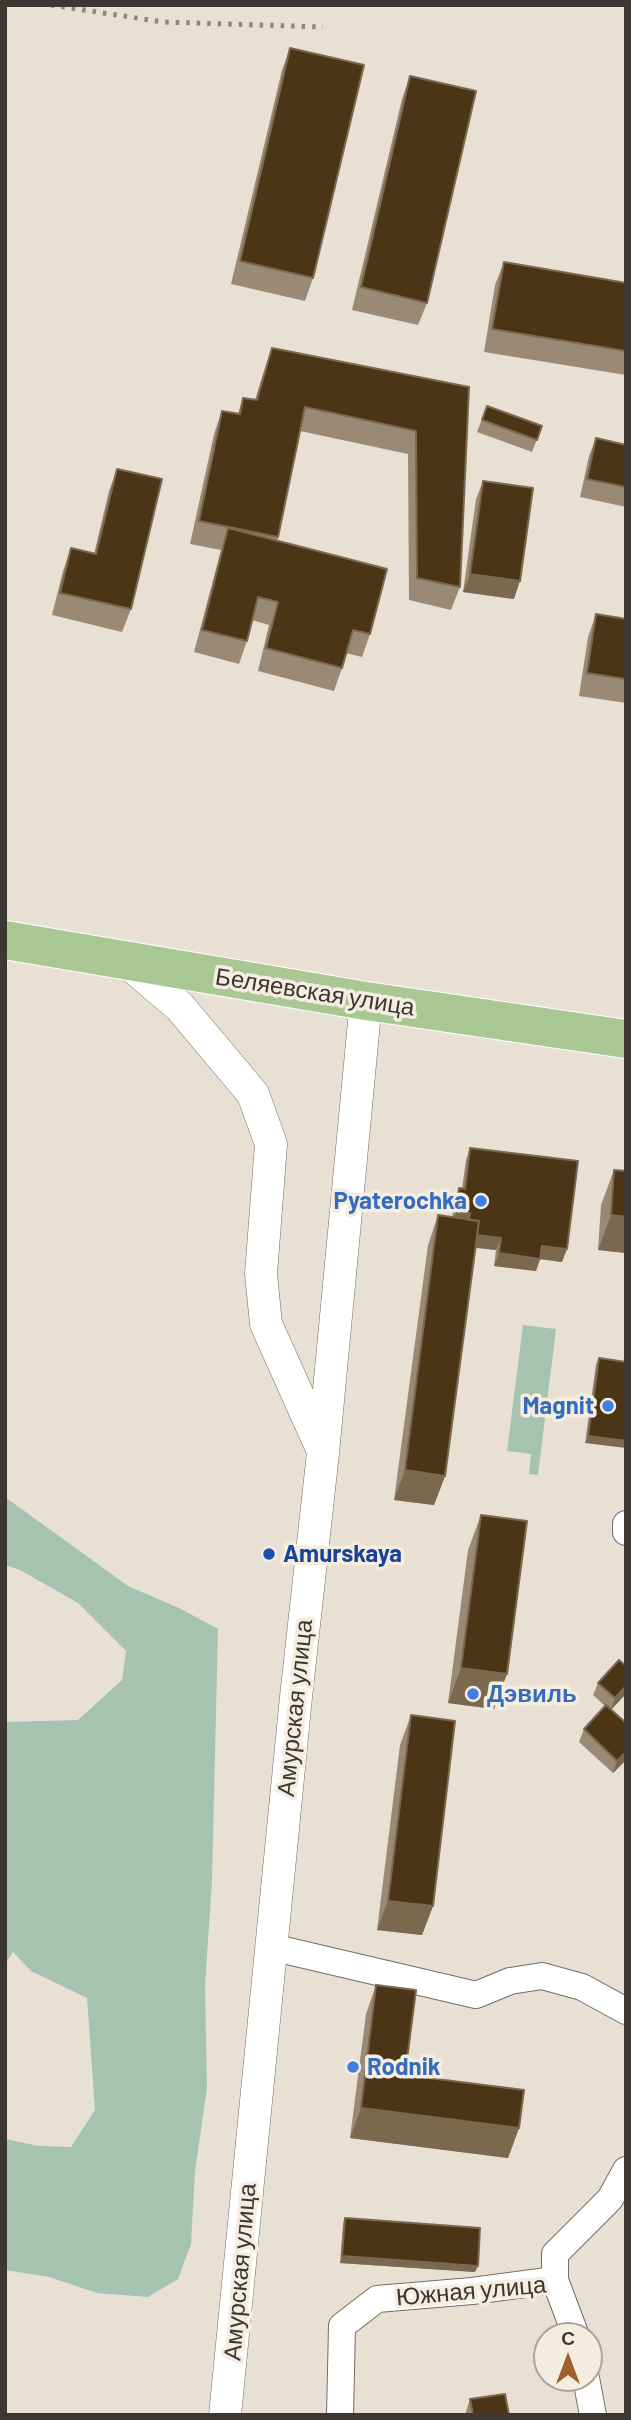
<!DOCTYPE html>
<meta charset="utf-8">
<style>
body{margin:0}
#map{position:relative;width:631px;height:2420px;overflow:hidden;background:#e9e0d4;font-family:Barlow,sans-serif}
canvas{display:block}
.frame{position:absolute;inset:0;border:7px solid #3b3733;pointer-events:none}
.north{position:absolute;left:533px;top:2322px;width:70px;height:70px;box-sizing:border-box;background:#f6ede1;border:2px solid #aba49b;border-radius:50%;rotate:0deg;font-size:19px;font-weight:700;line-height:28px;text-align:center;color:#3b3733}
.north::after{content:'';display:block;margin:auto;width:24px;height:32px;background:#a15e2d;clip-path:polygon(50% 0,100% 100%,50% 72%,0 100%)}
</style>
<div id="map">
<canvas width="631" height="2420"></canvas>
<div class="frame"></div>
<div class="north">С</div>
</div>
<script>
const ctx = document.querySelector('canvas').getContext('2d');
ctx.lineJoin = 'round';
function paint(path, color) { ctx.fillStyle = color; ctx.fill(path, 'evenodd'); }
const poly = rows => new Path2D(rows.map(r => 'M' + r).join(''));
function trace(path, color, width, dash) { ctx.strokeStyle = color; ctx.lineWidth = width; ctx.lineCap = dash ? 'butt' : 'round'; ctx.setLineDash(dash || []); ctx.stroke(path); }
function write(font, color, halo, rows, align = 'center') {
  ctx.font = font + ' Barlow,sans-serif'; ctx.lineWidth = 7; ctx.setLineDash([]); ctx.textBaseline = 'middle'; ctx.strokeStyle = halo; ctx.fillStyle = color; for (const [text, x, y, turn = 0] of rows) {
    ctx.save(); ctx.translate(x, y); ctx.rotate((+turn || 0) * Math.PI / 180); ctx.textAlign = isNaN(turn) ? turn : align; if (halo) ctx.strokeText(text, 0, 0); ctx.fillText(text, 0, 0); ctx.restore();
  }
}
paint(poly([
 [523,1325,556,1329,538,1475,529,1474,531,1454,507,1451],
 [5,1497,128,1586,179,1608,218,1629,212,1881,205,1985,207,2088,195,2171,191,2244,178,2279,148,2297,97,2293,49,2277,5,2270,5,2139,39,2146,71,2147,95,2110,87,1998,31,1971,13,1952,5,1964,5,1722,78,1720,122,1680,126,1651,78,1603,20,1570,5,1565]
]), '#a6c3b1');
const minor = poly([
 [626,1524,626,1532],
 [271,1947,476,1995,510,1981,542,1976,582,1987,626,2011],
 [555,2280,555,2254,610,2199,626,2170],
 [586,2378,593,2415],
 [340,2415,342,2326,377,2299,472,2291,555,2280,576,2336]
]);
const tertiary = poly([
 [126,961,180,1007,253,1094,271,1144,261,1274,266,1324,322,1449],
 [225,2415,296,1697,323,1453,366,1001]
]);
const primary = poly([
 [5,940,366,1001,626,1039]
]);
trace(minor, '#756d63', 28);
trace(tertiary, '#756d63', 33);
trace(primary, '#fff', 40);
trace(minor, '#fff', 26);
trace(tertiary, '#fff', 32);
trace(primary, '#a8c792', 38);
trace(poly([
 [51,5,163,22,323,27]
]), '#8c867e', 5, [3.5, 7]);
paint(poly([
 [290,48,313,278,305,301,231,284,282,70],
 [410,76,427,303,418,325,352,310,402,99],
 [504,262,626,283,626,375,484,352,495,285],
 [272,348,469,387,460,587,451,610,409,600,408,454,300,431,277,541,370,634,362,657,346,653,342,668,334,691,258,671,269,625,252,620,247,641,239,664,194,652,221,550,190,544,214,434,222,411,238,414,243,398,255,400,264,371],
 [487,406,542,426,532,452,477,432],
 [596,438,626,445,626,507,580,497,589,456],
 [117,469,131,609,122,632,52,615,63,571,71,548,94,554,109,491],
 [483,481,514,599,463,592,476,499],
 [596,614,626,619,626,703,579,696,588,637],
 [470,1148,562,1262,540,1259,536,1271,494,1266,496,1250,475,1248,445,1476,434,1505,394,1500,428,1245,438,1215,452,1217,455,1201,459,1188,462,1188,466,1160],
 [614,1170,626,1253,598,1250,601,1205],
 [599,1358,626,1362,585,1443,596,1364],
 [481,1515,494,1709,448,1703,468,1550],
 [626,1666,611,1710,626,1760,613,1773,579,1742,584,1729,605,1706,593,1695,598,1683],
 [411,1715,433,1906,422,1935,377,1930,400,1745],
 [376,1985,405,2075,519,2128,508,2158,350,2138,366,2014],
 [345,2218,475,2272,340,2263,343,2224],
 [470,2399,509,2415,465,2415]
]), '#9a8a75');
paint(poly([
 [470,574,520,581,514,599,463,592],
 [456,1212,470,1213,466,1226,452,1224],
 [611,1215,626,1217,626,1253,598,1250],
 [467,1234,501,1238,496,1250,463,1246],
 [542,1246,567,1249,562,1262,540,1259,536,1271,494,1266,499,1253],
 [588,1436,626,1441,626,1448,585,1443],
 [405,1470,445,1476,434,1505,394,1500],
 [461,1668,507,1674,494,1709,448,1703],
 [626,1686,626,1694,610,1711,615,1698],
 [626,1752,626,1760,613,1773,617,1761],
 [388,1901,433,1906,422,1935,377,1930],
 [361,2108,519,2128,508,2158,350,2138],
 [342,2256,478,2266,475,2272,340,2263]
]), '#7a684f');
const building = poly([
 [290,48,364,65,313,278,240,261,290,48],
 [410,76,476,91,427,303,361,287,410,76],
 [504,262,626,283,626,351,492,329,504,262],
 [272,348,469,387,460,587,417,578,416,431,305,407,278,537,199,521,222,411,240,414,243,398,257,400,272,348],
 [487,406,542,426,537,440,482,420,487,406],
 [596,438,626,445,626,487,587,479,596,438],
 [117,469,162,479,131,609,60,593,71,548,96,554,117,469],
 [483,481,533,488,520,581,470,574,483,481],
 [228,528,387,569,370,634,353,630,342,668,266,648,278,602,258,597,247,641,202,630,228,528],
 [596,614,626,619,626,679,587,673,596,614],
 [470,1148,578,1161,567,1249,542,1246,540,1259,499,1253,501,1238,477,1235,479,1221,469,1220,470,1213,456,1212,459,1188,465,1189,470,1148],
 [614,1170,626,1171,626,1217,611,1215,614,1170],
 [438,1215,479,1221,445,1476,405,1470,438,1215],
 [599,1358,626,1362,626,1441,588,1436,599,1358],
 [481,1515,527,1521,507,1674,461,1668,481,1515],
 [619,1660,626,1666,626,1686,615,1698,598,1683,619,1660],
 [606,1705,626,1723,626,1752,617,1761,584,1729,606,1705],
 [411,1715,455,1721,433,1906,388,1901,411,1715],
 [376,1985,416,1990,405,2075,524,2090,519,2128,361,2108,376,1985],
 [345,2218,480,2228,478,2266,342,2256,345,2218],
 [505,2394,509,2415,473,2415,470,2399,505,2394]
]);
paint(building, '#4b3516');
trace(building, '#7a684f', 2);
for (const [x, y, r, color] of [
 [481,1201,7,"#3f7fe0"],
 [608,1406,7,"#3f7fe0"],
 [269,1554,7,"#1a4fb4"],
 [473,1694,7,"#3f7fe0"],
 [353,2067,7,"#3f7fe0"]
]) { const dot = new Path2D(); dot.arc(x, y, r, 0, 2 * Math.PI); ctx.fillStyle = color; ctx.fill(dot); trace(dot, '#f6ede1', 2.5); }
write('24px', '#3b3733', '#f6ede1', [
 ["Беляевская улица",315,992,9],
 ["Амурская улица",295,1708,-84],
 ["Амурская улица",240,2272,-85],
 ["Южная улица",471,2291,-5]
]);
write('bold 24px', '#366cbe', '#f6ede1', [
 ["Pyaterochka",467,1201],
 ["Magnit",594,1406],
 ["Дэвиль",487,1694,"left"],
 ["Rodnik",367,2067,"left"]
], 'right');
write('bold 24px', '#164399', '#f6ede1', [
 ["Amurskaya",283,1554]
], 'left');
</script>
